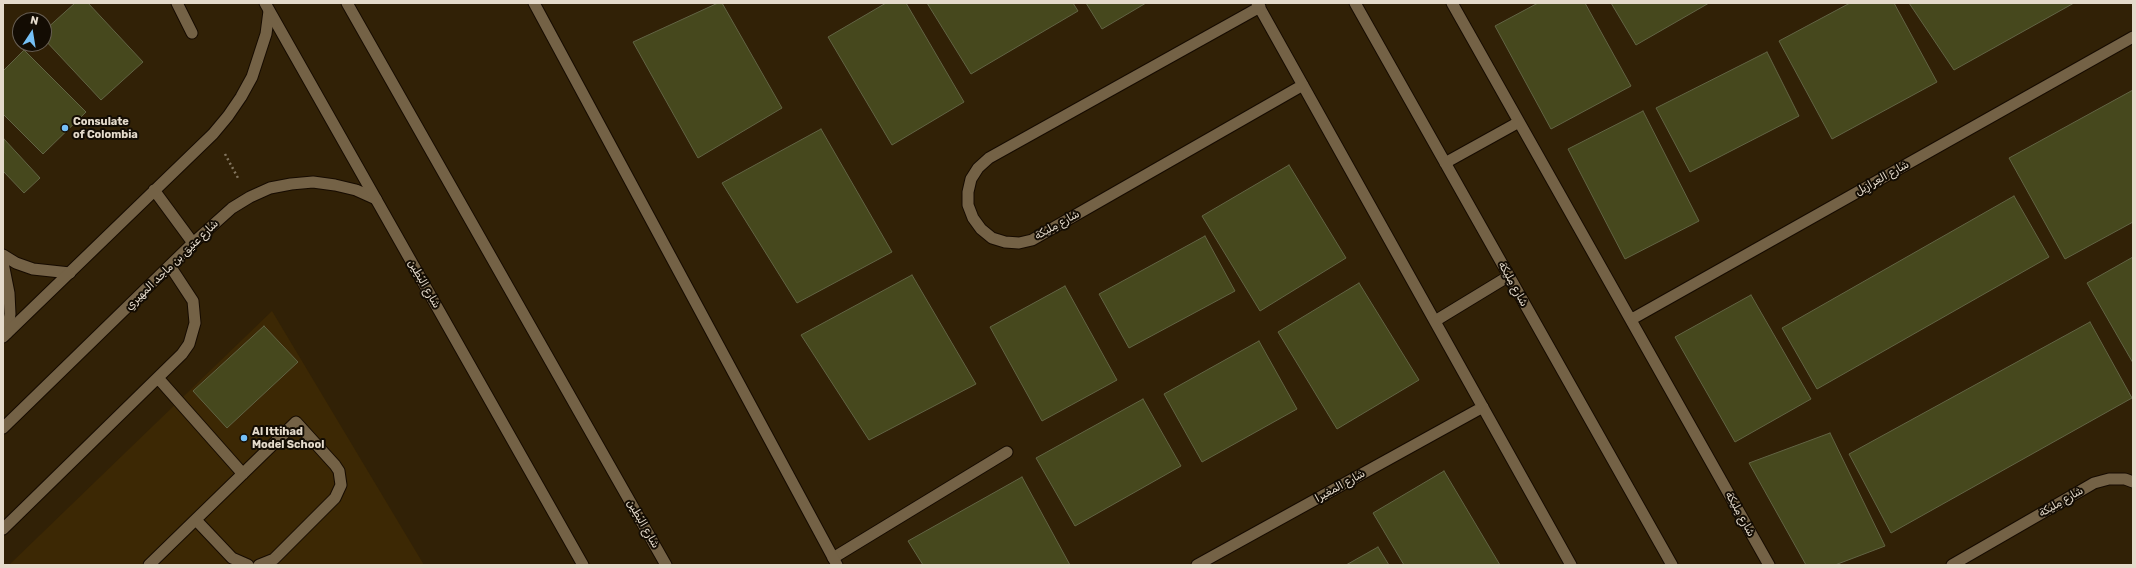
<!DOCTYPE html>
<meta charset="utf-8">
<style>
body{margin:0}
#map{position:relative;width:2136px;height:568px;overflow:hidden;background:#312106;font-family:Rubik,sans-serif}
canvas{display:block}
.frame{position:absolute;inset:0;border:4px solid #e4dacb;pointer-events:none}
.north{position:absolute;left:12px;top:12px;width:40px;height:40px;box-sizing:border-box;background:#130c03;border:1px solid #675e53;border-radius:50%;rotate:12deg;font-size:11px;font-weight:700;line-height:16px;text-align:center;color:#e4dacb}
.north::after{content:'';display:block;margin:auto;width:14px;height:18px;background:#75c0f6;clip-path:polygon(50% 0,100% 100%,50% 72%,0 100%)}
</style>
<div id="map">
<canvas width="2136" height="568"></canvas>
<div class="frame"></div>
<div class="north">N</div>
</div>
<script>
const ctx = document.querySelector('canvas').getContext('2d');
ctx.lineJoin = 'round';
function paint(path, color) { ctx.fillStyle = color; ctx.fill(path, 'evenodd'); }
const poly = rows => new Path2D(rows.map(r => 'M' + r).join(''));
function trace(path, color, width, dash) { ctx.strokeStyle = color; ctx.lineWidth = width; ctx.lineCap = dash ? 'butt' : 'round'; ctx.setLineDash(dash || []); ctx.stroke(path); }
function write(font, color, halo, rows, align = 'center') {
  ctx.font = font + ' Rubik,"Noto Sans Arabic",sans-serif'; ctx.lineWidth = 4; ctx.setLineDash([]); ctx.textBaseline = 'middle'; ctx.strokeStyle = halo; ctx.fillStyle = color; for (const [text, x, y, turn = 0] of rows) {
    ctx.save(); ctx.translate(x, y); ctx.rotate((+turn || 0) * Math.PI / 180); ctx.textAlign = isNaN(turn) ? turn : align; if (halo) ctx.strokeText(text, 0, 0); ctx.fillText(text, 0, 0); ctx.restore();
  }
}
paint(poly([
 [272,311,424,565,9,565]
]), '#3c2804');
const building = poly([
 [75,3,88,3,143,62,101,100,44,39,44,31,75,3],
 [718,3,722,3,782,108,698,158,633,42,718,3],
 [886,3,906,3,964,102,892,145,828,37,886,3],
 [927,3,1073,3,1078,11,971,74,927,3],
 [1086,3,1146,3,1102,29,1086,3],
 [1538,3,1585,3,1631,86,1551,129,1495,26,1538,3],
 [1611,3,1709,3,1636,45,1611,3],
 [1850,3,1894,3,1937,82,1832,139,1779,41,1850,3],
 [1909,3,2074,3,1954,70,1909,3],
 [24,50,86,112,43,154,3,114,3,71,24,50],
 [1767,52,1799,116,1690,172,1656,108,1767,52],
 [2133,90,2133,222,2065,259,2009,158,2133,90],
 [1643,111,1699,221,1625,259,1568,149,1643,111],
 [821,129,892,252,797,303,722,183,821,129],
 [4,139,40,178,24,193,3,171,4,139],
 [1289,165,1346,258,1260,311,1202,216,1289,165],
 [2014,196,2049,257,1817,389,1782,328,2014,196],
 [1205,236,1235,291,1129,348,1099,294,1205,236],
 [2133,257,2133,363,2087,283,2133,257],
 [912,275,976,384,869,440,801,335,912,275],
 [1359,283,1419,380,1337,429,1278,332,1359,283],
 [1065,286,1117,380,1042,421,990,327,1065,286],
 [1751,295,1811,399,1735,442,1675,337,1751,295],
 [2090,322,2132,398,1891,533,1849,454,2090,322],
 [264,326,298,362,227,428,193,391,264,326],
 [1259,341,1297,409,1202,462,1164,394,1259,341],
 [1143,399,1181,466,1075,526,1036,458,1143,399],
 [1830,433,1885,546,1835,565,1806,565,1749,463,1830,433],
 [1444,471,1500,565,1404,565,1373,513,1444,471],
 [1022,477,1070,565,923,565,908,541,1022,477],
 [1378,547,1389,565,1346,565,1378,547]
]);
paint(building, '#46481d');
trace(building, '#626444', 1);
const service = poly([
 [177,3,192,33],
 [3,255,16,263,33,269,70,273],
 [3,263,9,293,10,314,7,333],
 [158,378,243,474],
 [196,520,232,558,248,565],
 [3,529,182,354,189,344,195,323,193,301,170,266],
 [833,558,1007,452],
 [149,565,296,422,335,465,339,471,341,485,335,498,274,559,259,565]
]);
const minor = poly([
 [534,3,837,565],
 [1257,3,1571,565],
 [1355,3,1672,565],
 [1452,3,1769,565],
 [1260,7,989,158,978,168,971,179,968,192,968,205,973,218,981,229,992,238,1005,242,1019,243,1032,240,1303,85],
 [1445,163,1519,122],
 [1632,319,2133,37],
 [1435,321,1509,276],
 [1197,565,1483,407],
 [1952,565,2094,483,2109,479,2125,479,2133,482]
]);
const tertiary = poly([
 [154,190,193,243],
 [3,337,213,134,228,116,241,97,252,77,266,34,269,11],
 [3,428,193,243,232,208,250,197,270,188,291,184,313,182,335,185,356,190,376,199]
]);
const secondary = poly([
 [265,3,583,565],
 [347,3,666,565]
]);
trace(service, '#160b00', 13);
trace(minor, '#160b00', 13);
trace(tertiary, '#160b00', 13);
trace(secondary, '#160b00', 13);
trace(poly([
 [225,154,238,178]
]), '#82755f', 2.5, [2, 3]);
trace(service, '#746246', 11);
trace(minor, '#746246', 11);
trace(tertiary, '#746246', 11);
trace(secondary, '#746246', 11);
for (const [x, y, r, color] of [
 [65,128,4,"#75c0f6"],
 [244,438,4,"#75c0f6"]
]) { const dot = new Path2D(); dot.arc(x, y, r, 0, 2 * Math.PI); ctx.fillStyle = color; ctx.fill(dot); trace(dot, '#130c03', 1.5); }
write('bold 11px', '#e4dacb', '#130c03', [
 ["Consulate",73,122],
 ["of Colombia",73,135],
 ["Al Ittihad",252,432],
 ["Model School",252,445]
], 'left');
write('11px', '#e4dacb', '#130c03', [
 ["شارع العِرازِيل",1882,178,-29],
 ["شارع مِليكة",1057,225,-29],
 ["شارع عتيق بن ماجد المهيري",172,265,-44],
 ["شارع البَطِين",424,284,60],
 ["شارع مِليكة",1513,284,61],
 ["شارع المغيرا",1340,486,-29],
 ["شارع مِليكة",2061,502,-30],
 ["شارع مِليكة",1740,514,61],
 ["شارع البَطِين",643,524,60]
]);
</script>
